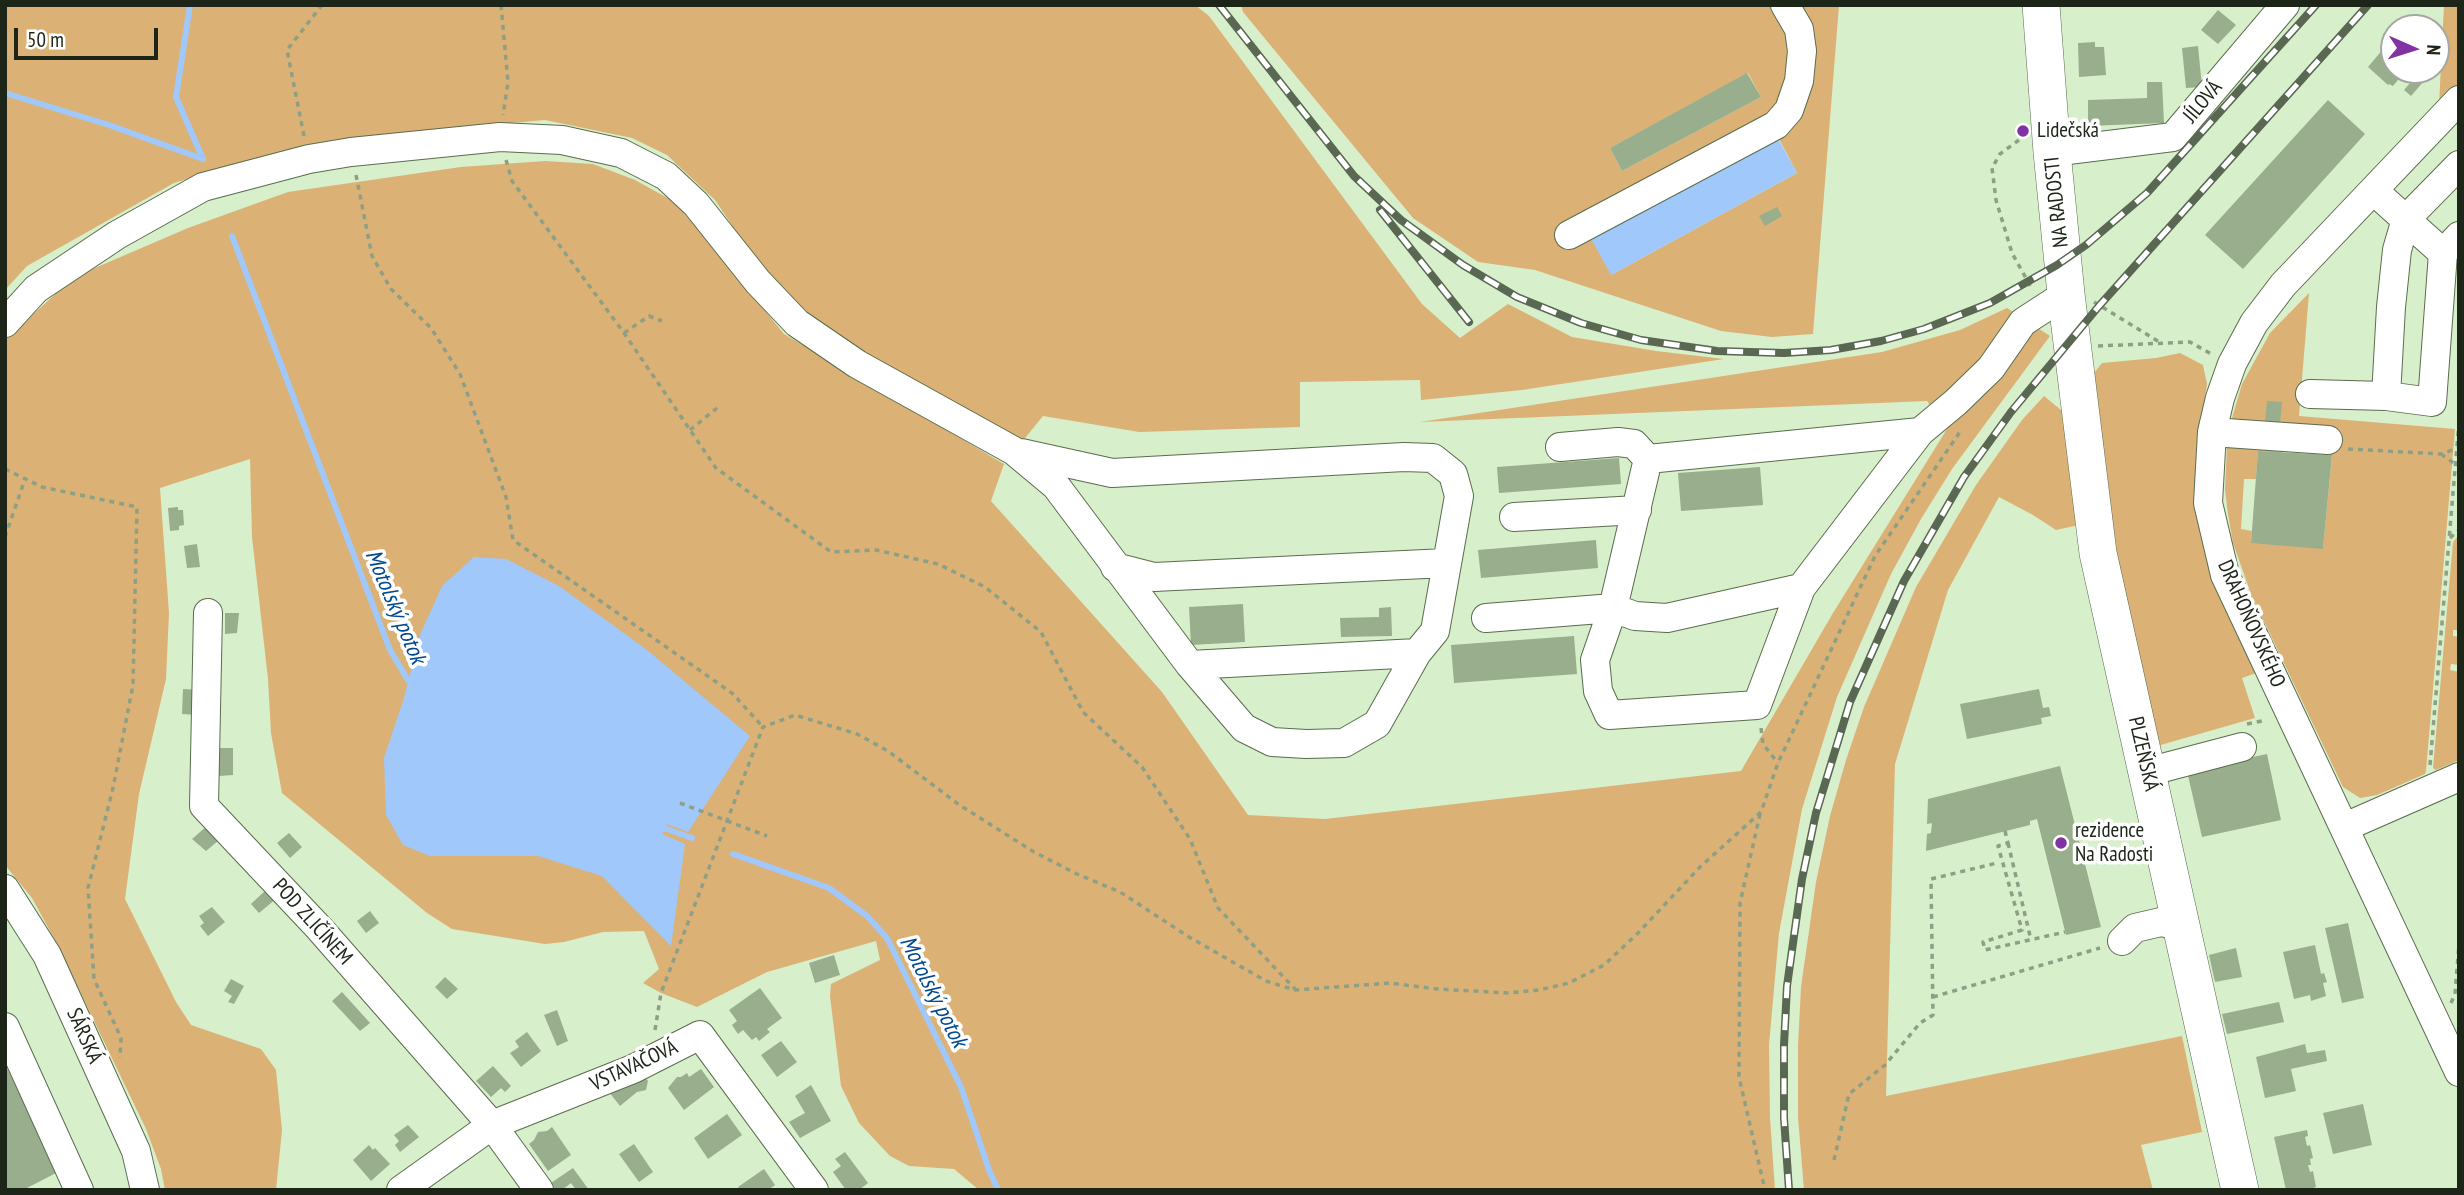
<!DOCTYPE html>
<meta charset="utf-8">
<style>
body{margin:0}
#map{position:relative;width:2464px;height:1195px;overflow:hidden;background:#d7efcb;font-family:"PT Sans Narrow",sans-serif}
canvas{display:block}
.frame{position:absolute;inset:0;border:7px solid #1c2518;pointer-events:none}
.north{position:absolute;left:2380px;top:14px;width:70px;height:70px;box-sizing:border-box;background:#fff;border:2px solid #a4a8a3;border-radius:50%;rotate:93deg;font-size:19px;font-weight:700;line-height:28px;text-align:center;color:#1c2518}
.north::after{content:'';display:block;margin:auto;width:24px;height:32px;background:#8232a2;clip-path:polygon(50% 0,100% 100%,50% 72%,0 100%)}
.scale{position:absolute;left:14px;top:28px;width:144px;height:32px;box-sizing:border-box;border:4px solid #1c2518;border-top:0;padding-left:9px;font-size:21px;line-height:24px;white-space:nowrap;color:#1c2518;-webkit-text-stroke:5px #fff;paint-order:stroke}
</style>
<div id="map">
<canvas width="2464" height="1195"></canvas>
<div class="frame"></div>
<div class="north">N</div>
<div class="scale">50 m</div>
</div>
<script>
const ctx = document.querySelector('canvas').getContext('2d');
ctx.lineJoin = 'round';
function paint(path, color) { ctx.fillStyle = color; ctx.fill(path, 'evenodd'); }
const poly = rows => new Path2D(rows.map(r => 'M' + r).join(''));
function trace(path, color, width, dash) { ctx.strokeStyle = color; ctx.lineWidth = width; ctx.lineCap = dash ? 'butt' : 'round'; ctx.setLineDash(dash || []); ctx.stroke(path); }
function write(font, color, halo, rows, align = 'center') {
  ctx.font = font + ' "PT Sans Narrow",sans-serif'; ctx.lineWidth = 7; ctx.setLineDash([]); ctx.textBaseline = 'middle'; ctx.strokeStyle = halo; ctx.fillStyle = color; for (const [text, x, y, turn = 0] of rows) {
    ctx.save(); ctx.translate(x, y); ctx.rotate((+turn || 0) * Math.PI / 180); ctx.textAlign = isNaN(turn) ? turn : align; if (halo) ctx.strokeText(text, 0, 0); ctx.fillText(text, 0, 0); ctx.restore();
  }
}
paint(poly([
 [5,5,1195,5,1209,16,1422,304,1460,338,1508,304,1572,337,1656,351,1724,359,1522,390,1421,400,1420,380,1300,382,1300,427,1139,432,1043,416,1021,443,912,387,805,314,754,258,715,200,667,155,632,138,545,120,355,137,231,166,174,183,27,266,5,290],
 [1241,5,1839,5,1813,334,1772,337,1721,331,1535,270,1478,262,1413,218,1243,12],
 [1748,73,1761,97,1622,171,1610,148],
 [1776,133,1797,173,1611,275],
 [2444,5,2459,5,2459,84,2439,105],
 [545,161,593,164,635,180,673,201,705,237,784,334,1004,464,991,501,1162,692,1248,815,1325,819,1741,771,1833,613,1947,429,1927,401,1420,422,1882,352,1960,330,2007,308,2050,336,1952,469,1921,519,1891,574,1837,697,1802,809,1779,933,1769,1045,1770,1118,1775,1190,979,1190,954,1169,909,1166,890,1156,859,1123,841,1086,830,996,831,984,880,960,876,941,767,972,697,1007,661,993,643,983,659,969,644,931,603,932,564,942,545,944,452,929,427,913,282,793,271,733,268,679,252,537,250,459,160,488,169,613,166,679,139,794,125,899,176,1002,191,1025,261,1049,276,1070,282,1130,276,1190,165,1190,161,1169,146,1129,56,942,32,898,5,865,5,340,74,277,188,228,288,192,461,167],
 [2309,293,2299,416,2455,429,2426,771,2425,774,2377,795,2360,798,2343,787,2251,594,2233,543,2228,514,2225,490,2227,446,2282,449,2282,453,2258,451,2256,479,2244,479,2241,529,2252,531,2251,542,2323,548,2332,456,2329,455,2332,432,2236,422,2232,418,2242,384,2270,333],
 [2180,353,2203,365,2207,384,2199,438,2259,672,2242,678,2255,718,2157,746,2115,552,2094,373,2102,363,2156,358],
 [2044,396,2066,414,2079,525,2056,530,2033,515,1999,497,1948,590,1895,764,1886,1096,2182,1036,2202,1132,2141,1145,2153,1190,1804,1190,1798,1117,1798,1046,1801,987,1816,882,1830,816,1846,760,1864,707,1916,587,1976,485,2022,420],
 [2459,535,2459,596,2457,601,2459,602,2459,630,2453,630,2453,636,2459,637,2459,665,2451,664,2450,670,2459,672,2459,760,2436,770,2433,768,2453,542]
]), '#dbb176');
paint(poly([
 [1775,133,1797,173,1611,275,1589,235],
 [474,557,506,559,559,586,647,650,750,736,688,832,667,824,662,834,685,844,671,946,602,876,538,856,430,856,403,845,386,815,384,758,404,698,420,635,442,586]
]), '#a1c8fa');
trace(poly([
 [190,5,176,97,203,159],
 [5,93,109,125,203,159],
 [232,236,390,650,411,685],
 [658,826,692,838],
 [733,854,829,888,867,916,887,938,961,1087,989,1170,998,1190]
]), '#a1c8fa', 6);
paint(poly([
 [2218,10,2236,25,2218,44,2201,30],
 [2390,36,2392,39,2394,37,2394,70,2402,75,2393,86,2389,84,2388,85,2368,67,2384,48,2381,45],
 [2095,42,2095,47,2104,47,2106,75,2079,77,2078,43],
 [2198,46,2202,87,2186,88,2182,48],
 [1747,73,1761,97,1622,171,1610,148],
 [2417,75,2424,81,2411,96,2404,90],
 [2147,82,2162,82,2164,123,2088,126,2088,100,2147,98],
 [2328,100,2365,134,2243,269,2205,235],
 [1777,207,1782,216,1765,226,1759,216],
 [2267,401,2282,402,2280,423,2265,422],
 [2258,451,2332,455,2323,549,2251,543],
 [1619,458,1621,484,1499,493,1497,467],
 [1760,467,1763,505,1681,511,1678,473],
 [178,507,178,510,183,510,184,525,179,526,179,530,170,531,168,508],
 [1596,540,1598,568,1481,578,1478,550],
 [197,544,200,567,187,568,184,546],
 [1243,604,1245,642,1191,645,1189,607],
 [1391,607,1392,636,1341,637,1340,618,1379,617,1379,608],
 [225,613,239,613,237,633,225,634],
 [1574,636,1577,674,1454,683,1451,645],
 [183,689,200,690,196,715,182,714],
 [2039,689,2043,708,2049,707,2051,716,2041,718,2042,724,1967,739,1960,704],
 [218,748,233,748,233,775,219,776],
 [2267,754,2281,820,2202,837,2187,771],
 [2060,766,2101,927,2066,935,2037,819,2030,821,2030,825,1926,851,1927,834,1931,833,1932,823,1927,824,1928,799],
 [207,826,214,830,212,836,218,841,206,851,192,839],
 [289,833,302,847,290,858,277,843],
 [268,888,277,898,259,913,251,904],
 [212,907,225,922,208,936,200,926,204,923,199,916],
 [370,911,379,923,366,933,357,921],
 [2348,923,2364,998,2342,1003,2325,928],
 [2315,945,2321,974,2324,973,2327,982,2323,983,2326,996,2311,1001,2310,995,2294,999,2283,952],
 [2236,948,2242,977,2215,982,2209,955],
 [834,955,840,975,815,983,809,963],
 [445,977,458,989,447,999,435,987],
 [231,979,244,986,234,1004,228,1002,232,996,224,991],
 [760,988,782,1018,767,1029,770,1032,759,1041,756,1037,752,1040,743,1030,738,1034,732,1025,737,1021,729,1010],
 [342,992,370,1023,360,1031,332,1001],
 [2279,1002,2284,1022,2227,1034,2222,1014],
 [557,1010,568,1041,557,1046,544,1015],
 [527,1032,541,1051,521,1067,510,1053,519,1047,515,1041],
 [781,1041,797,1062,777,1077,761,1055],
 [2305,1044,2307,1053,2325,1050,2327,1061,2291,1069,2296,1091,2265,1098,2256,1057],
 [5,1064,58,1172,23,1190,5,1190],
 [493,1066,511,1086,505,1092,501,1088,491,1097,476,1081],
 [701,1069,714,1087,684,1110,668,1088,677,1077,681,1077,687,1073,689,1077],
 [643,1075,648,1081,646,1090,637,1092,620,1106,609,1092],
 [811,1085,831,1121,800,1138,789,1122,805,1113,795,1096],
 [2363,1104,2372,1145,2333,1154,2323,1113],
 [727,1114,742,1135,708,1159,694,1138],
 [408,1125,419,1137,400,1152,395,1145,399,1141,394,1135],
 [552,1127,571,1155,548,1171,529,1144,534,1140,538,1132,547,1131],
 [2307,1130,2308,1136,2305,1137,2307,1146,2310,1145,2313,1158,2310,1159,2311,1165,2308,1165,2310,1172,2313,1171,2316,1187,2313,1188,2313,1190,2286,1190,2274,1137],
 [634,1144,653,1172,639,1182,619,1154],
 [369,1145,373,1150,375,1148,390,1164,371,1181,353,1160],
 [845,1152,868,1183,859,1190,846,1190,833,1172,841,1166,835,1159],
 [573,1168,589,1190,576,1190,571,1183,562,1190,551,1190,548,1185],
 [764,1169,775,1185,768,1190,740,1190,738,1187]
]), '#98ae8c');
const minor = poly([
 [2459,100,2283,285,2254,323,2232,364,2220,398,2212,432,2208,503,2225,575,2459,1072],
 [2052,152,2173,137,2285,5],
 [2374,191,2443,253],
 [1569,235,1776,125,1789,110,1799,81,1802,51,1799,29,1785,5],
 [5,323,36,289,117,235,203,187,309,159,351,152,500,137,562,140,621,153,666,176,696,204,758,282,797,323,857,364,1014,451,1056,486,1190,665,1244,728,1272,742,1306,744,1344,743,1377,724,1417,653],
 [2310,394,2386,396,2432,402,2443,253,2459,236],
 [2386,396,2391,307,2397,250,2406,219,2459,165],
 [2212,432,2328,440],
 [1560,447,1618,442,1634,444,1648,459],
 [1021,453,1112,473,1404,457,1433,458,1453,474,1459,496,1435,631,1417,653,1190,665],
 [1514,517,1637,510],
 [1115,567,1154,577,1446,563],
 [1801,588,1667,618,1635,616,1613,608,1595,660,1598,691,1609,715,1757,705,1801,588,1920,432,1956,402,1991,368,2023,322,2066,294],
 [208,613,204,806,319,928,492,1125,539,1190],
 [1486,618,1613,608,1648,459,1920,432],
 [2147,772,2242,747],
 [2345,827,2459,777],
 [5,889,47,955,136,1151,145,1190],
 [2122,941,2135,928,2161,922,2181,926],
 [5,1027,79,1190],
 [401,1190,492,1125,633,1069,700,1035,814,1190]
]);
const major = poly([
 [2041,5,2052,152,2066,294,2098,553,2240,1190]
]);
trace(minor, '#596d4d', 30);
trace(major, '#596d4d', 38);
trace(poly([
 [501,5,508,82,503,115],
 [304,136,287,50,322,5],
 [2019,140,2000,154,1992,168,1996,200,2012,253,2032,289],
 [506,160,512,181,624,333,716,468,831,552,876,550,938,564,985,587,1041,632,1083,712,1142,767,1190,839,1218,908,1295,989],
 [356,175,372,256,391,289,431,328,460,374,506,497,513,540,732,693,763,727],
 [2094,302,2161,343],
 [624,333,649,316,662,321],
 [2098,346,2190,342,2213,355],
 [690,430,717,408],
 [2348,449,2442,454,2457,448],
 [2441,454,2455,464],
 [5,469,42,487,137,507,133,685,113,788,88,888,94,979,121,1038,120,1058],
 [5,537,25,479],
 [2450,538,2459,530],
 [2247,724,2262,721],
 [1761,728,1763,744,1778,763],
 [2430,765,2459,422],
 [680,803,767,836],
 [1760,814,1740,903,1739,1077,1765,1190],
 [2005,831,2008,843,1998,846,2022,930,1983,942,1985,950,2065,932],
 [2008,843,2031,940],
 [1933,997,2100,948],
 [2451,1003,2455,994,2459,944],
 [655,1030,661,993,763,727,795,715,857,734,888,751,958,804,1034,852,1077,874,1120,892,1189,937,1266,981,1295,990,1390,983,1437,989,1508,993,1539,990,1569,983,1604,965,1638,933,1700,867,1761,812,1778,763,1875,556,1962,429],
 [1834,1160,1849,1094,1885,1065,1920,1023,1933,1015,1931,879,1997,863]
]), '#8d9f84', 3.5, [5, 5]);
trace(minor, '#fff', 28);
trace(major, '#fff', 37);
const rail = poly([
 [1219,5,1354,176,1401,220,1463,265,1517,297,1581,323,1641,340,1717,351,1784,353,1831,350,1881,341,1924,329,1990,303,2057,265,2086,245,2147,193,2316,5],
 [1380,210,1469,322],
 [1789,1190,1784,1118,1784,1045,1787,986,1802,879,1816,813,1850,702,1904,581,1964,477,2011,412,2099,306,2368,5]
]);
trace(rail, '#596753', 8);
trace(rail, '#fff', 5, [16]);
for (const [x, y, r, color] of [
 [2023,131,7,"#8232a2"],
 [2061,843,7,"#8232a2"]
]) { const dot = new Path2D(); dot.arc(x, y, r, 0, 2 * Math.PI); ctx.fillStyle = color; ctx.fill(dot); trace(dot, '#fff', 2.5); }
write('21px', '#1c2518', '#fff', [
 ["JÍLOVÁ",2203,102,-50],
 ["NA RADOSTI",2057,202,-96],
 ["DRAHOŇOVSKÉHO",2251,624,66],
 ["PLZEŇSKÁ",2143,754,77],
 ["POD ZLIČÍNEM",312,922,48],
 ["SÁRSKÁ",84,1036,66],
 ["VSTAVAČOVÁ",634,1066,-25]
]);
write('21px', '#1c2518', '#fff', [
 ["Lidečská",2037,131],
 ["rezidence",2075,831],
 ["Na Radosti",2075,855]
], 'left');
write('italic 23px', '#004a91', '#fff', [
 ["Motolský potok",395,607,67],
 ["Motolský potok",933,992,63]
]);
</script>
